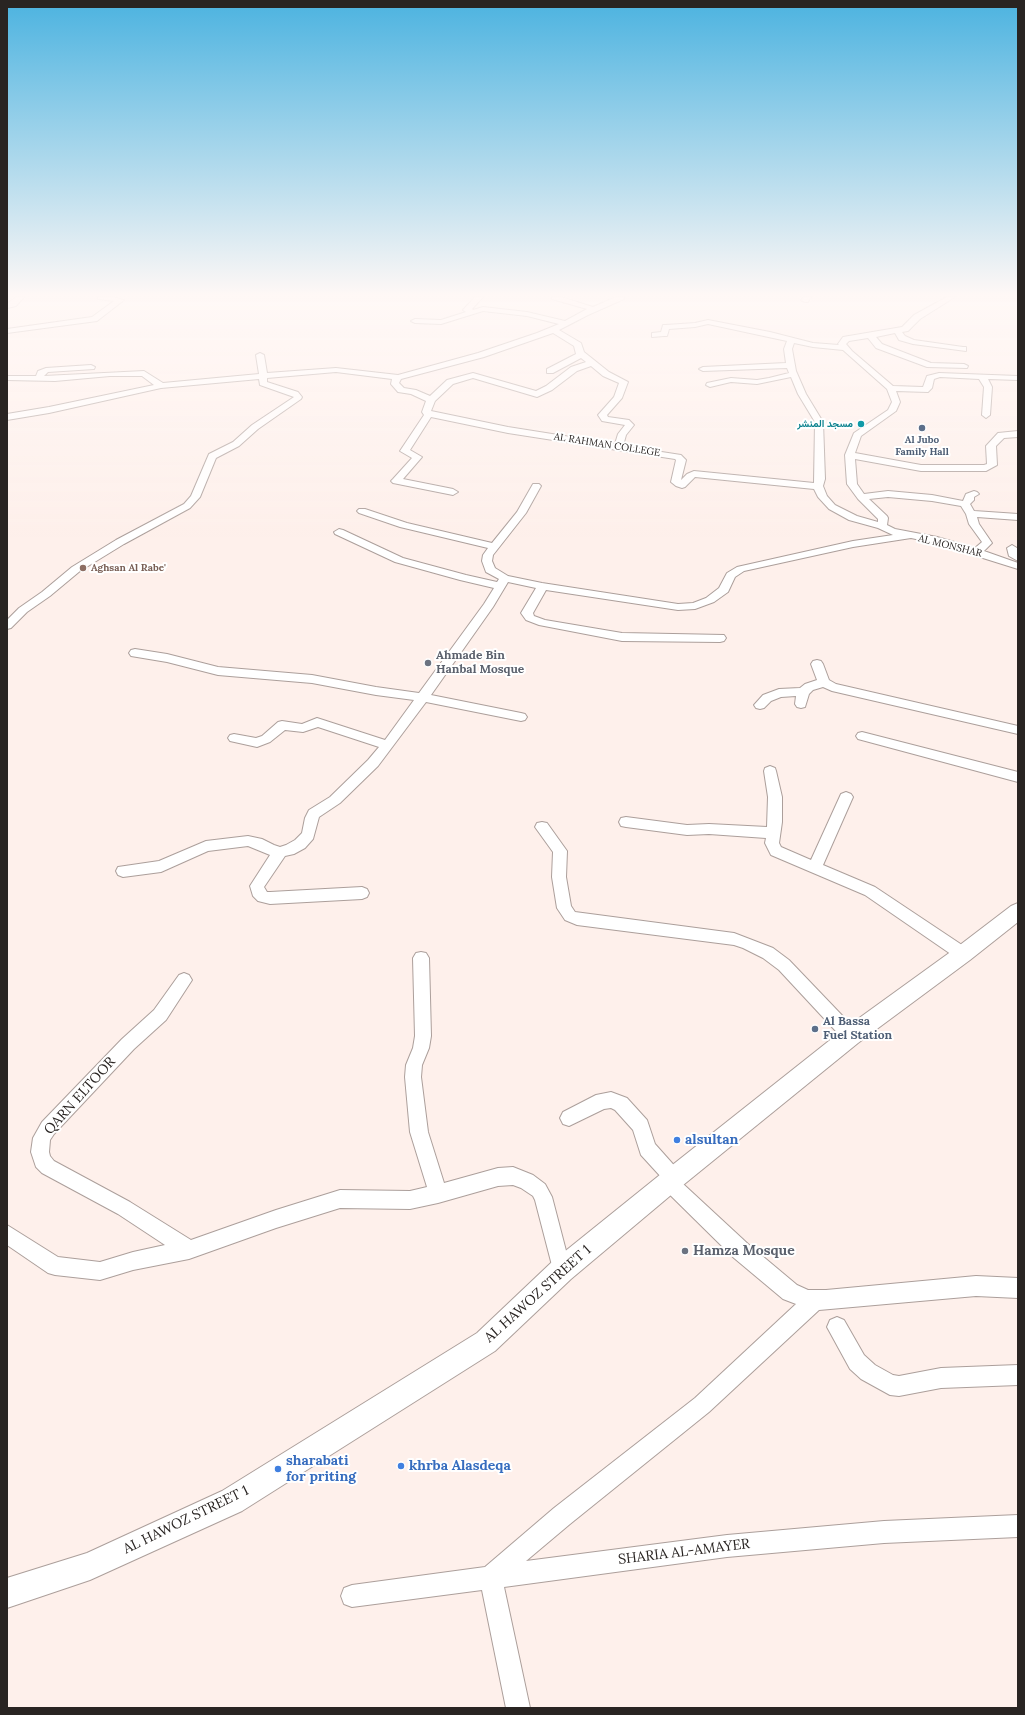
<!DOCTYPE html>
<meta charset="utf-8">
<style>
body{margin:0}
#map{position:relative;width:1025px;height:1715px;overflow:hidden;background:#fef0eb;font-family:Lora,serif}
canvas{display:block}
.frame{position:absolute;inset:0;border:8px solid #292422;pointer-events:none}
</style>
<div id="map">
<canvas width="1025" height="1715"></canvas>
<div class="frame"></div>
</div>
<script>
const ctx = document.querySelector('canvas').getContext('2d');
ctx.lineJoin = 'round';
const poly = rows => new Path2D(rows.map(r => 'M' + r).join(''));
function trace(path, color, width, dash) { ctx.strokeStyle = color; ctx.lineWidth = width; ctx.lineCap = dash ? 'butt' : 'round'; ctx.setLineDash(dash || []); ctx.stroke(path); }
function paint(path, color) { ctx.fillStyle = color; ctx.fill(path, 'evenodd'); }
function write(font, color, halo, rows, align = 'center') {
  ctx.font = font + ' Lora,Vazirmatn,serif'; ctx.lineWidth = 4; ctx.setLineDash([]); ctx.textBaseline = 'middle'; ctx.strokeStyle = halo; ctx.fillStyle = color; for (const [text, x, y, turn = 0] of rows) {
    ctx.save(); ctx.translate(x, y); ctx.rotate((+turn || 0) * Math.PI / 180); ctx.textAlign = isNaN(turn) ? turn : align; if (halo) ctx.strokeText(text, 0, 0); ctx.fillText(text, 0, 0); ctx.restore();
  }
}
const minor = poly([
 [16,297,24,297,16,306,7,308,7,304,16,297],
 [98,297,113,297,124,300,97,321,7,333,7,329,92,317,114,301,98,299,98,297],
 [475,297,483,297,472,309,473,310,483,307,527,312,565,321,587,309,552,299,552,297,561,297,593,307,616,297,624,297,624,299,588,315,559,330,581,343,584,352,609,372,628,382,622,398,607,415,608,417,629,420,634,425,626,435,623,446,681,455,686,460,681,480,687,474,694,471,814,483,815,422,798,394,791,377,757,384,731,382,710,387,706,385,707,383,731,378,757,380,769,378,789,373,787,368,703,371,699,369,703,367,786,363,784,349,787,341,708,324,695,327,669,329,667,336,664,336,652,337,652,333,661,332,663,325,666,325,695,323,708,320,770,332,813,343,839,345,838,344,843,337,902,327,914,315,947,297,955,297,920,319,908,331,902,332,905,336,914,340,963,347,966,347,966,351,913,344,899,340,895,333,876,337,882,344,931,363,964,364,968,366,967,368,927,367,876,348,868,338,849,341,846,344,852,351,893,386,923,387,927,376,939,373,1018,376,1018,380,988,379,992,387,990,415,986,418,982,415,984,387,979,379,940,377,934,379,932,388,928,392,896,391,900,402,896,411,861,436,855,453,921,465,984,465,987,464,986,446,998,433,1018,431,1018,437,1004,438,996,446,997,465,986,471,921,471,855,459,857,484,864,494,888,491,932,495,963,501,966,494,974,491,977,492,979,494,974,497,974,500,970,504,974,511,1018,514,1018,520,977,517,979,524,992,543,984,551,1018,563,1018,569,935,543,911,538,853,547,744,571,735,577,728,592,714,602,695,609,678,610,546,590,533,613,534,616,545,620,622,633,724,635,726,638,724,641,720,642,622,641,539,625,526,620,521,613,536,588,508,582,493,607,431,695,521,713,525,714,527,717,525,720,521,721,426,702,378,766,340,803,319,817,313,839,305,848,294,854,285,856,264,887,267,892,270,892,362,887,367,889,369,893,367,897,362,899,270,904,258,901,253,896,250,886,270,855,248,846,208,851,161,872,123,877,118,875,116,871,118,867,159,861,206,841,248,836,262,839,274,845,280,847,286,845,295,840,302,833,305,818,309,810,330,797,368,760,379,747,318,727,303,732,285,730,270,742,257,747,230,741,228,738,230,735,234,734,256,738,262,736,278,722,282,721,302,724,317,718,385,740,414,700,376,695,312,683,218,675,167,662,131,656,129,653,131,650,135,649,167,654,218,667,312,675,376,687,419,693,484,604,494,588,460,580,395,562,335,534,334,532,339,529,343,530,403,558,466,575,497,582,499,579,486,572,482,561,483,555,488,548,400,527,359,513,357,511,359,509,365,509,407,523,492,543,517,512,533,484,539,484,541,486,526,513,493,555,492,561,495,568,508,576,542,583,678,604,693,603,706,598,719,588,727,573,737,567,853,541,893,535,878,528,849,520,829,509,818,497,814,489,695,477,685,487,682,488,676,486,671,482,676,460,675,459,508,433,431,417,410,450,422,457,403,479,453,489,458,492,453,495,393,483,391,481,393,479,412,458,400,451,424,415,422,412,426,401,411,394,398,392,391,384,392,379,336,372,267,378,267,382,298,392,302,397,301,399,258,429,239,446,216,458,200,497,190,508,124,544,80,571,50,596,27,612,11,628,7,629,7,620,19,608,42,592,72,567,116,540,184,504,191,496,209,454,233,442,252,425,294,397,260,385,259,379,161,388,49,413,7,420,7,414,49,407,154,385,142,376,110,376,55,381,7,380,7,376,36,376,38,371,46,368,91,365,95,367,94,369,48,372,44,376,144,371,163,383,259,374,256,355,260,353,264,355,267,373,336,368,398,375,478,353,537,333,559,324,527,316,483,311,441,324,415,323,411,321,415,319,441,320,466,312,463,310,475,297],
 [553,333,574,346,576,354,547,369,547,373,553,373,581,358,586,362,571,367,546,386,536,391,473,373,447,380,430,396,416,390,404,388,399,383,401,379,484,357,553,333],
 [794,343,813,347,843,350,887,389,892,402,888,410,854,433,845,455,847,484,858,499,878,519,878,522,857,516,835,505,827,496,823,486,825,479,823,422,806,394,796,371,792,349,794,343],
 [591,366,603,376,619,383,614,397,598,415,602,421,625,425,618,434,615,444,508,427,431,411,435,401,453,384,473,378,537,397,552,390,577,371,591,366],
 [888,497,932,501,961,506,966,514,969,524,982,542,975,548,937,537,895,529,887,525,888,518,887,516,869,499,888,497],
 [804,297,811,297,808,302,805,302,801,300,804,297],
 [1012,545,1017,548,1018,561,1009,556,1007,548,1012,545],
 [817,660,821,661,823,664,829,680,836,684,1018,726,1018,734,832,691,823,687,813,690,809,694,805,707,801,708,797,707,795,704,796,696,781,697,771,701,764,708,760,709,756,708,754,705,763,695,779,689,800,688,805,684,817,680,811,664,813,661,817,660],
 [862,732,1018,772,1018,782,858,739,856,736,858,733,862,732],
 [770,766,775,768,776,771,782,797,782,822,779,843,781,847,811,860,841,794,846,792,851,794,853,797,823,865,875,887,968,949,971,954,968,959,963,960,958,959,865,895,771,855,765,843,766,838,709,834,687,835,626,827,621,826,619,822,621,818,626,817,687,825,709,824,767,827,768,797,764,771,765,768,770,766],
 [542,822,547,823,567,851,566,877,571,906,575,912,734,933,773,948,789,960,857,1031,859,1036,857,1041,851,1043,845,1041,779,970,763,958,743,948,734,945,577,925,565,920,557,908,552,877,553,852,535,827,537,823,542,822],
 [421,952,426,953,429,958,431,1036,429,1048,422,1065,421,1077,428,1132,444,1183,498,1168,513,1167,533,1175,545,1184,552,1197,571,1270,569,1277,562,1279,555,1277,535,1200,533,1196,521,1188,513,1185,498,1186,438,1203,410,1209,340,1208,276,1228,189,1259,133,1270,100,1280,55,1275,48,1273,7,1245,7,1225,58,1257,100,1262,133,1252,165,1245,118,1214,42,1173,36,1167,31,1152,33,1138,42,1122,122,1039,154,1010,179,975,184,973,189,975,192,980,166,1020,134,1049,54,1134,50,1140,49,1152,50,1156,54,1161,130,1202,191,1240,276,1210,340,1190,410,1191,427,1187,410,1132,405,1077,406,1065,413,1048,415,1036,413,958,416,953,421,952],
 [611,1092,627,1098,647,1120,655,1144,680,1172,683,1178,681,1182,748,1244,797,1285,808,1290,826,1290,976,1276,1018,1278,1018,1298,976,1296,819,1310,709,1412,570,1524,526,1561,727,1535,884,1521,1018,1515,1018,1537,884,1543,727,1557,504,1587,530,1708,506,1708,482,1590,352,1607,344,1604,341,1596,344,1588,352,1585,485,1567,554,1508,695,1398,796,1304,783,1299,734,1258,663,1188,660,1182,662,1178,641,1155,633,1130,615,1110,611,1108,604,1109,569,1126,563,1124,560,1118,563,1112,596,1095,611,1092],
 [837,1317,844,1320,864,1355,875,1365,893,1375,899,1376,941,1368,1018,1365,1018,1385,941,1388,899,1396,890,1395,861,1379,850,1369,827,1327,830,1320,837,1317]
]);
const major = poly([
 [1018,903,1018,922,970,960,858,1043,677,1190,571,1279,495,1351,242,1511,90,1580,7,1608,7,1578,87,1553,222,1491,477,1333,553,1261,661,1174,844,1029,956,948,1011,906,1018,903]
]);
trace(minor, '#ac9f9b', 2);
trace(major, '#ac9f9b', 2);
paint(minor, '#fff');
paint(major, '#fff');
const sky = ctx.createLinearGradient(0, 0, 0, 537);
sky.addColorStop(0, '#4cb3e0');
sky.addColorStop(0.55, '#fff8f6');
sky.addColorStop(1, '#fff8f600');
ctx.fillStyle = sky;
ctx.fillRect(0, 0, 1025, 537);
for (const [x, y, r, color] of [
 [861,424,4,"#0f9aa8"],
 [922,428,4,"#5c6f8a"],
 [83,568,4,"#8d6e63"],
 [428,663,4,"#6b7280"],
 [815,1029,4,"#5c6f8a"],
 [677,1140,4,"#3f7fe0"],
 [685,1251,4,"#6b7280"],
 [401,1466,4,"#3f7fe0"],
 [278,1469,4,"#3f7fe0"]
]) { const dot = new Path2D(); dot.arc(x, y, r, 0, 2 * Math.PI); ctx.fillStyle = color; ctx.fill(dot); trace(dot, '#fff', 1.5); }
write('bold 10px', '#0d838f', '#fff', [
 ["مسجد المنشر",853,424]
], 'right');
write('bold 10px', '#4e5e75', '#fff', [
 ["Al Jubo",922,440],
 ["Family Hall",922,452]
]);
write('10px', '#292422', '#fff', [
 ["AL RAHMAN COLLEGE",607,445,9],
 ["AL MONSHAR",950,546,14]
]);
write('bold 10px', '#785e54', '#fff', [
 ["Aghsan Al Rabe'",91,568]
], 'left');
write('bold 12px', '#5b616d', '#fff', [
 ["Ahmade Bin",436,656],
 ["Hanbal Mosque",436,670]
], 'left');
write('bold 12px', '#4e5e75', '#fff', [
 ["Al Bassa",823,1022],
 ["Fuel Station",823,1036]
], 'left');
write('14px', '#292422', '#fff', [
 ["QARN ELTOOR",80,1096,-48],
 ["AL HAWOZ STREET 1",538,1294,-42],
 ["AL HAWOZ STREET 1",186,1520,-26],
 ["SHARIA AL-AMAYER",684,1552,-7]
]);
write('bold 14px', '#366cbe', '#fff', [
 ["alsultan",685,1140],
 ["sharabati",286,1461],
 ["for priting",286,1477],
 ["khrba Alasdeqa",409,1466]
], 'left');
write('bold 14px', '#5b616d', '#fff', [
 ["Hamza Mosque",693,1251]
], 'left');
</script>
